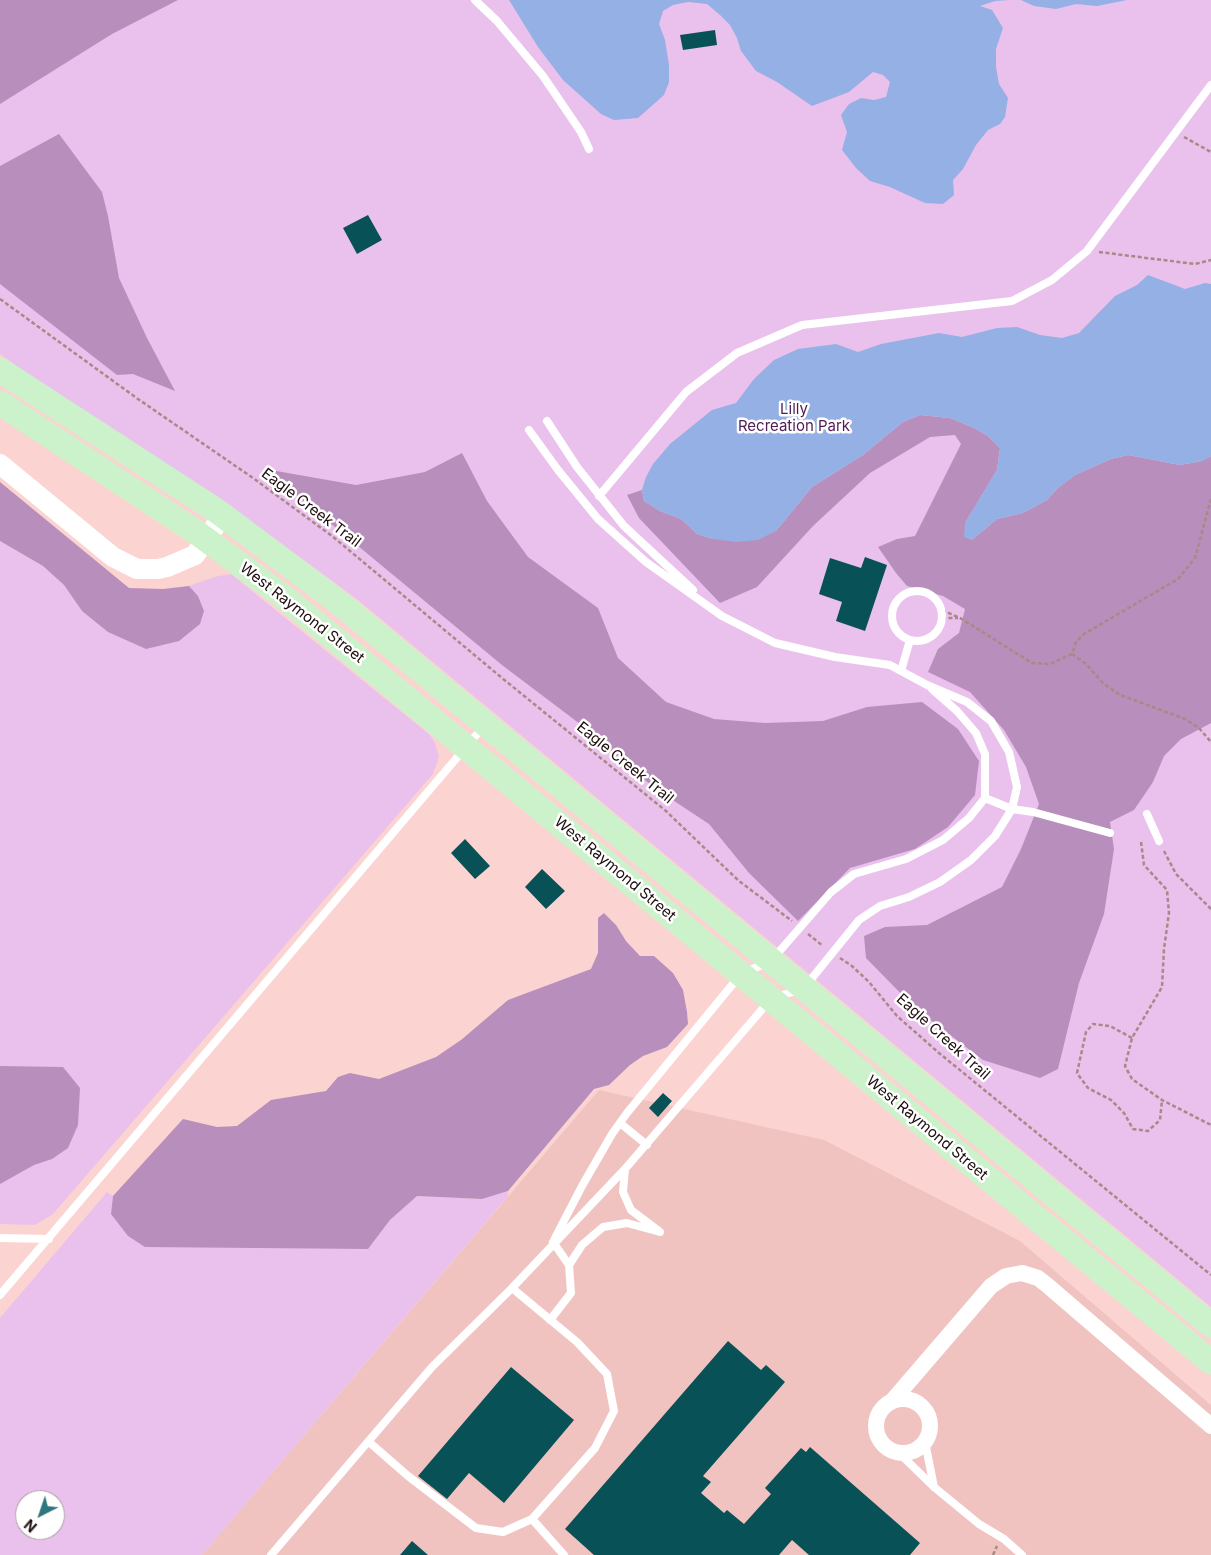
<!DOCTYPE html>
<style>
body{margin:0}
#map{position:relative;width:1211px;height:1555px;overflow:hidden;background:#fbd4d1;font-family:Inter,sans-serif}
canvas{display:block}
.north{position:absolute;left:15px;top:1490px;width:50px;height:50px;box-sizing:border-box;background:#fff;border:1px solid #a59e9e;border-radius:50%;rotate:221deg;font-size:14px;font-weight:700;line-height:20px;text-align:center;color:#1d0d0c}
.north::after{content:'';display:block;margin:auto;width:18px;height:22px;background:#2f777e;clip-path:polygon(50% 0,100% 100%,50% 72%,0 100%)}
</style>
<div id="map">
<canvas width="1211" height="1555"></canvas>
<div class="north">N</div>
</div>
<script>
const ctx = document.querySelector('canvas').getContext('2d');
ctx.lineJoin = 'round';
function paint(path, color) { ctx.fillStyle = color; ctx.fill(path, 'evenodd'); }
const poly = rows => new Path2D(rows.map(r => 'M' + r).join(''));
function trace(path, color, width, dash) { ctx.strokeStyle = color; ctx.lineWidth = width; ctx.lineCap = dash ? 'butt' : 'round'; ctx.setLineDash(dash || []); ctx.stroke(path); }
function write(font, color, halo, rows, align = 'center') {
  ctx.font = font + ' Inter,sans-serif'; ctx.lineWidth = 5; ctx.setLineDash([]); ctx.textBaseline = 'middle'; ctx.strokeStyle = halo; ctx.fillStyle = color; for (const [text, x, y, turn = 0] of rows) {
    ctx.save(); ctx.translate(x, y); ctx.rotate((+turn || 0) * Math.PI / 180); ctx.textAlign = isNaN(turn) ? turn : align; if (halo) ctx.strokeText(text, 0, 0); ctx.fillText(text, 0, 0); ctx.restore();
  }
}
paint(poly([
 [599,1090,824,1140,1020,1241,1211,1405,1211,1555,202,1555]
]), '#f0c3c0');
paint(poly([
 [0,0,1211,0,1211,1307,358,600,222,500,44,386,0,354],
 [0,541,43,566,64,585,82,611,198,596,189,586,214,577,231,574,430,735,435,743,439,757,433,774,53,1214,35,1225,0,1224],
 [508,1191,508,1196,202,1555,0,1555,0,1318,107,1192,113,1196,111,1214,368,1249,390,1220,417,1196,482,1199],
 [25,1500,55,1500,55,1530,25,1530]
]), '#eac0ed');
paint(poly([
 [0,0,178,0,112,34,0,104],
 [59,134,102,192,108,216,119,278,147,338,175,391,133,374,117,375,0,284,0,166],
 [920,415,950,418,974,428,988,436,1000,448,997,470,965,523,972,540,997,519,1023,513,1047,500,1058,488,1075,475,1111,459,1128,455,1180,465,1202,461,1211,456,1211,723,1181,739,1164,756,1153,782,1134,810,1110,822,1114,849,1104,914,1079,983,1058,1069,1040,1078,983,1060,916,1009,866,958,864,936,885,927,927,925,1002,887,1021,849,1039,804,1026,767,1004,730,970,692,928,672,938,649,959,633,965,609,943,596,907,586,896,573,878,547,897,539,915,536,961,444,955,435,930,437,870,473,813,526,757,587,720,603,639,518,627,495,642,490,644,501,660,511,681,519,697,534,713,539,776,531,812,487,863,455,903,422],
 [462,453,487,501,528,557,598,608,618,658,666,702,714,719,765,723,823,721,867,707,922,702,958,729,979,761,975,795,948,827,915,849,850,868,798,921,749,873,709,824,653,787,580,724,502,665,265,469,356,485,425,472],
 [0,482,129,588,163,589,189,586,198,596,204,611,200,624,179,641,146,649,108,632,82,611,64,585,43,566,0,541],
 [604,913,616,925,626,941,640,956,654,956,673,973,683,990,687,1012,688,1024,667,1047,643,1056,630,1065,609,1085,594,1089,508,1191,482,1199,417,1196,390,1220,368,1249,145,1247,128,1236,111,1214,113,1196,183,1119,217,1127,237,1126,271,1100,326,1091,338,1077,350,1073,379,1079,436,1057,461,1040,508,1000,591,969,598,953,598,918],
 [0,1066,63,1067,80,1088,78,1125,68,1148,52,1159,34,1165,0,1184]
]), '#b88ebc');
paint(poly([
 [509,0,1009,0,995,1,980,6,992,10,1003,28,996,49,996,67,999,84,1008,98,1005,117,1000,124,988,130,976,145,963,169,953,180,954,195,943,204,925,203,890,187,870,181,856,168,842,150,847,132,841,115,849,104,861,98,874,100,886,97,890,82,883,75,873,72,849,92,812,106,777,82,756,71,741,51,737,38,730,25,720,15,707,4,688,2,673,5,663,11,659,24,665,40,669,65,669,82,664,95,638,118,614,120,601,114,563,80,538,47],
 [1021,0,1127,0,1097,6,1076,4,1056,9,1034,6],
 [1148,275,1185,289,1205,283,1211,284,1211,456,1203,461,1180,465,1128,455,1111,459,1075,475,1058,488,1047,500,1023,513,997,519,972,540,964,537,965,523,997,470,1000,448,988,436,974,428,950,418,920,415,903,422,863,455,812,487,776,531,758,540,736,542,713,539,697,534,681,519,660,511,644,501,642,490,646,477,653,464,670,444,712,410,736,403,754,379,774,360,798,349,836,344,858,352,881,344,939,333,962,337,997,328,1017,327,1040,335,1062,338,1079,333,1115,296,1137,285]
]), '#95b0e4');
paint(poly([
 [715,30,717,45,683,50,680,35],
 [368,215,382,240,357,254,343,228],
 [865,557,887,565,865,631,836,621,842,602,819,594,830,558,861,568],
 [465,839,490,866,475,879,451,853],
 [542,869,565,891,546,909,525,887],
 [663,1093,672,1101,658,1117,649,1108],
 [728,1341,761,1370,766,1365,785,1382,703,1476,711,1482,701,1493,724,1513,727,1510,744,1524,771,1494,765,1488,801,1448,806,1452,810,1447,920,1543,910,1555,809,1555,792,1540,779,1555,594,1555,565,1529],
 [511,1367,574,1420,504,1503,469,1473,447,1499,418,1476],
 [412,1541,428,1555,400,1555]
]), '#085157');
trace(poly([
 [1184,137,1211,152],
 [1099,252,1195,264,1211,260],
 [0,299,138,399,253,478,332,536,502,678,666,811,739,881,792,921],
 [942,610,960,618,1032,663,1050,664,1072,654,1076,642,1084,634,1178,579,1195,558,1211,499],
 [942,618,958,618],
 [1072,654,1086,664,1103,683,1120,695,1185,719,1199,728,1211,742],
 [1141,842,1144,865,1167,890,1169,913,1164,949,1162,987,1132,1038,1125,1066,1132,1079,1162,1100,1211,1125],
 [1164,851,1176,874,1211,909],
 [808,934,823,946],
 [840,958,852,966,869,982,897,1016,939,1053,1211,1275],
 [1132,1038,1110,1026,1093,1024,1086,1032,1077,1073,1088,1088,1111,1100,1124,1113,1133,1129,1148,1131,1160,1120,1162,1100],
 [993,1555,997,1546]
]), '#a78986', 2.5, [4, 2.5]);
trace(poly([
 [475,0,497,21,543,76,581,132,589,149],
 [547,421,577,467,624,526,693,590],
 [599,496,686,392,737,353,802,325,1012,301,1052,280,1087,251,1211,85],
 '892 616a25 25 0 1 1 50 0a25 25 0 1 1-50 0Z',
 [901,671,910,640],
 [985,798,1012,809,1033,812,1110,833],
 [1147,814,1159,841],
 [620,1123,647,1145],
 [0,1238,49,1239],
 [555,1238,582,1186,612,1134,627,1113,741,974,771,961,831,892,854,874,906,859,943,840,969,818,985,798,985,754,976,733,957,711,932,689],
 [569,1265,582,1245,603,1227,627,1223,660,1232,631,1210,623,1192,625,1169],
 [0,1295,483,727],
 [550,1320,571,1293,569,1265,553,1242],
 [369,1442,408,1476,476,1528,503,1532,532,1519,595,1448,614,1411,607,1374,577,1342,512,1288],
 [925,1442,934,1487],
 [899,1453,934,1487,979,1524,1004,1539,1022,1555],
 [532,1519,564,1555],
 [271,1555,432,1367,512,1288,625,1169,771,999,804,988,859,920,880,906,909,897,940,882,971,860,995,836,1012,809,1017,787,1009,752,991,721,967,702,927,685,890,665,835,657,775,643,722,616,646,562,598,519,558,470,529,430]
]), '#fff', 8);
trace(poly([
 '876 1426a27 27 0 1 1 54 0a27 27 0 1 1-54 0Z',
 [893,1400,991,1286,1006,1276,1022,1273,1038,1278,1047,1285,1211,1426]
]), '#fff', 16);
trace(poly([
 [0,464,113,557,137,569,158,569,167,567,195,555,223,515]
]), '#fff', 20);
trace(poly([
 [0,370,217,511,337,601,1211,1325],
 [0,403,196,532,284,597,1211,1362]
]), '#ccf2cb', 25);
write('15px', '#4f1b54', '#fff', [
 ["Lilly",794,409],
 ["Recreation Park",794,426]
]);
write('15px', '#1d0d0c', '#fff', [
 ["Eagle Creek Trail",311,508,37],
 ["West Raymond Street",302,613,38],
 ["Eagle Creek Trail",625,763,39],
 ["West Raymond Street",615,869,40],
 ["Eagle Creek Trail",943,1037,42],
 ["West Raymond Street",927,1128,40]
]);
</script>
